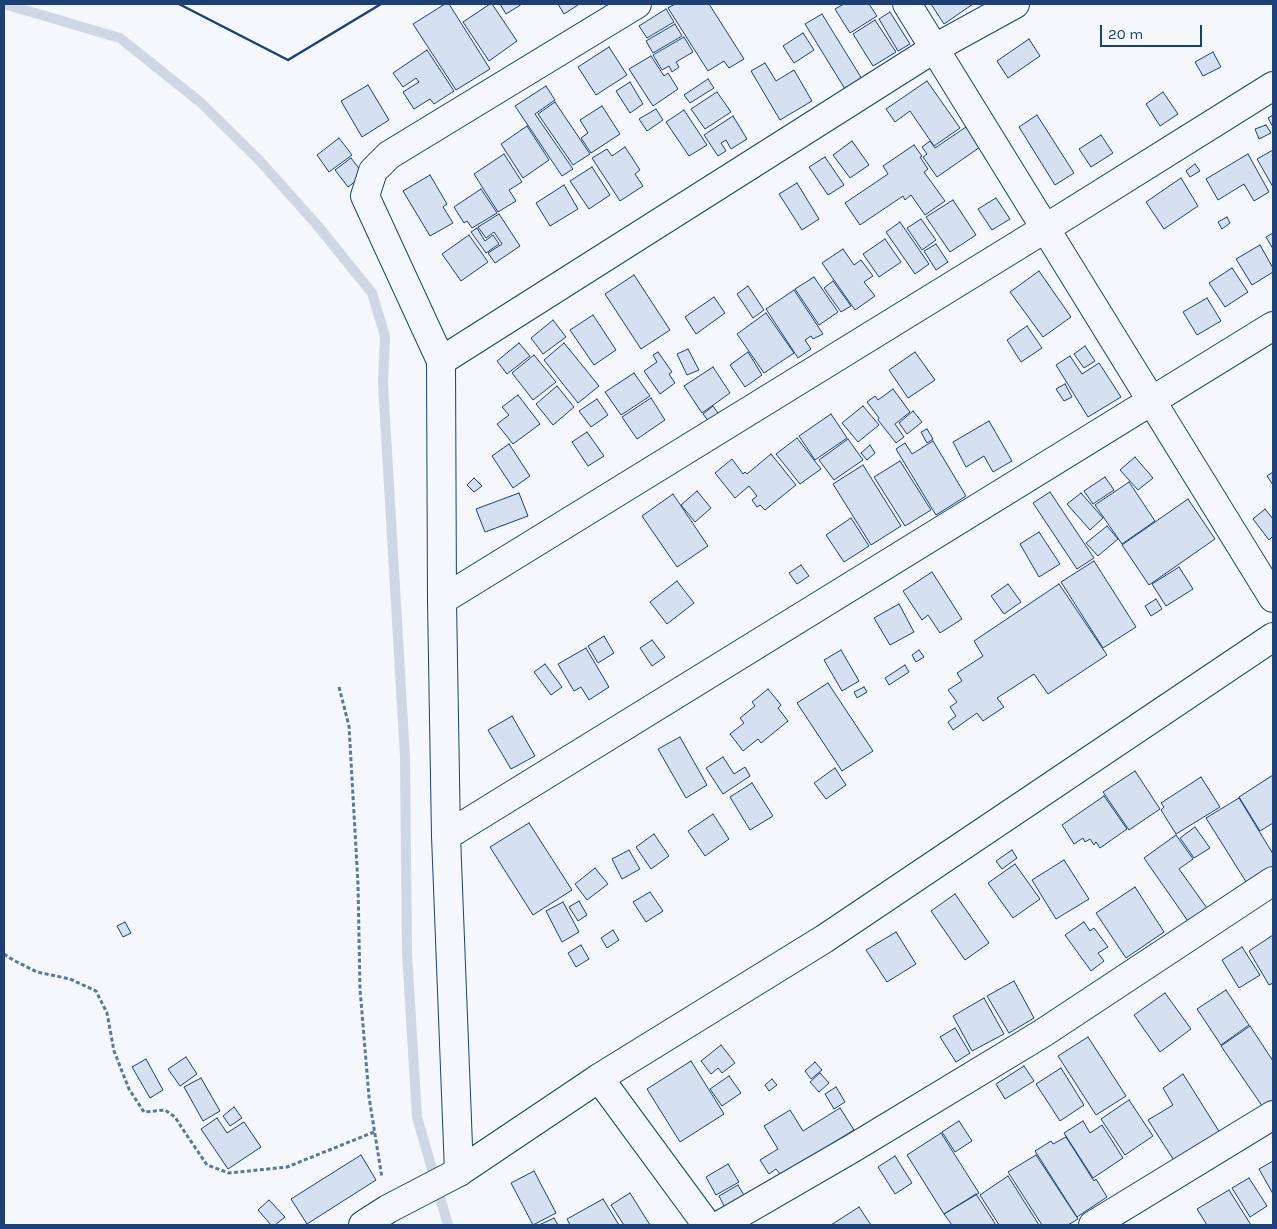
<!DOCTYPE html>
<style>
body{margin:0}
#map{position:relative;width:1277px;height:1229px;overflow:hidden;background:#f4f7fb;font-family:Karla,sans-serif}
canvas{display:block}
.frame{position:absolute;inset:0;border:5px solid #1d3f73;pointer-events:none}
.scale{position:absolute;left:1100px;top:25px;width:102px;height:22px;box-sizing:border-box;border:2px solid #1d3f73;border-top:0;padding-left:6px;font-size:15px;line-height:18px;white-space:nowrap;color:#1d3f73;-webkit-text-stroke:4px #f4f7fb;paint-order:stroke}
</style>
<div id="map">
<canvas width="1277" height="1229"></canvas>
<div class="frame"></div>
<div class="scale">20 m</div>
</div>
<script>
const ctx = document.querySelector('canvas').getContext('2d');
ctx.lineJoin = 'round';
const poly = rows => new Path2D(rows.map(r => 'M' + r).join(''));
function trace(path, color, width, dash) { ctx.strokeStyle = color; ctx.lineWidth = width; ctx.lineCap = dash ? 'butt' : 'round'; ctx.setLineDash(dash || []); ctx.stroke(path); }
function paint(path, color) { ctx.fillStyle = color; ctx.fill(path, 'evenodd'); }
trace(poly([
 [4,4,120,38,200,102,259,160,317,225,372,293,385,336,383,384,405,757,407,953,417,1117,448,1225]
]), '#cfd7e4', 10);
const building = poly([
 [445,4,449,4,490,69,456,90,413,24,445,4],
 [490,4,492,4,517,41,489,61,463,22,490,4],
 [500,4,522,4,506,14,500,4],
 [558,4,577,4,578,5,564,14,558,4],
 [675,4,709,4,744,59,729,68,724,61,708,71,668,8,675,4],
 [844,4,869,4,877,16,850,33,835,9,844,4],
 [931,4,973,4,944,24,931,4],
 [666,9,674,22,647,38,639,26,666,9],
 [890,12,910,44,898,51,879,19,890,12],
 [822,14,862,79,845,89,805,24,822,14],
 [875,20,896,52,873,66,853,34,875,20],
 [675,24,682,36,653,53,646,41,675,24],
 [803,33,814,50,794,63,783,46,803,33],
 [684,37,693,52,676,62,679,67,672,72,669,66,662,70,653,55,684,37],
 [1029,39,1040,56,1008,78,997,61,1029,39],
 [609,47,627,75,596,95,578,67,609,47],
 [427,50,454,91,434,104,430,99,414,109,403,92,419,82,416,78,403,87,393,73,427,50],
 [1213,52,1221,67,1203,76,1195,62,1213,52],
 [651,56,664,76,668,73,678,89,653,106,629,69,651,56],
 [765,63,776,81,794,70,812,101,780,120,751,71,765,63],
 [708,79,714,88,690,103,684,95,708,79],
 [927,81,960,128,934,146,910,111,895,122,886,109,927,81],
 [630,82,643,104,630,113,616,91,630,82],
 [368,85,389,120,362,137,341,101,368,85],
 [546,86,555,100,535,114,573,169,562,176,515,106,546,86],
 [717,92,731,112,705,129,691,109,717,92],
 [1163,92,1178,114,1160,126,1146,104,1163,92],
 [555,102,590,154,573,165,538,114,555,102],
 [602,106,620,134,591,153,581,138,588,133,580,120,602,106],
 [656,109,663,120,647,131,639,119,656,109],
 [684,110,707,145,689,156,666,122,684,110],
 [1037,115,1074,173,1055,185,1019,127,1037,115],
 [1273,115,1273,127,1268,118,1273,115],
 [733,116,747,139,731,149,726,140,721,143,726,151,718,156,704,135,733,116],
 [1266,125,1271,133,1259,139,1255,129,1266,125],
 [527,126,549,160,523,178,501,144,527,126],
 [966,127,980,147,937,177,923,157,927,154,922,147,930,141,935,148,966,127],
 [1101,135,1113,153,1091,167,1079,149,1101,135],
 [339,138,352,155,329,172,317,155,339,138],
 [852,141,869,165,850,178,833,155,852,141],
 [914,145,922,156,920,157,928,169,924,172,945,201,925,215,911,195,905,200,903,196,860,225,845,203,888,174,883,166,914,145],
 [625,147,640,170,635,174,643,186,620,201,592,158,607,149,612,156,625,147],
 [1273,150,1273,187,1257,159,1273,150],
 [504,154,522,182,509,190,516,201,498,212,474,174,504,154],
 [1248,154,1269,192,1254,201,1244,184,1218,200,1206,179,1248,154],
 [825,157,844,185,828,195,809,167,825,157],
 [351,158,364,175,348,187,335,170,351,158],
 [1195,164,1200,171,1190,177,1186,171,1195,164],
 [592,167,610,195,589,209,570,181,592,167],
 [430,175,447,204,443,207,453,223,430,236,403,191,430,175],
 [1181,178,1198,206,1164,229,1146,202,1181,178],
 [797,183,819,219,802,230,779,194,797,183],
 [564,185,578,209,550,226,536,203,564,185],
 [481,189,497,213,472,228,467,221,464,223,454,207,481,189],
 [996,198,1010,219,992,230,978,209,996,198],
 [953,200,976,235,950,252,926,217,953,200],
 [499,214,520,246,495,263,488,253,502,244,494,232,486,238,478,227,499,214],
 [1227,217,1230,223,1222,229,1218,222,1227,217],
 [921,219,936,240,922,250,907,228,921,219],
 [900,222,929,264,915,274,886,232,900,222],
 [477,228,485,241,493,235,499,244,486,253,471,232,477,228],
 [1273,233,1273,249,1266,237,1273,233],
 [469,235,488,262,461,281,442,254,469,235],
 [885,239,901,262,879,277,863,254,885,239],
 [936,244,948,262,936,270,924,251,936,244],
 [1260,245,1273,268,1273,272,1252,285,1236,259,1260,245],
 [843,249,854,265,861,260,873,276,864,282,875,296,855,310,822,263,843,249],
 [1232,268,1248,292,1225,307,1209,283,1232,268],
 [1039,271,1071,317,1043,337,1010,292,1039,271],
 [634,275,670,330,641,349,605,294,634,275],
 [814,277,838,312,819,325,795,289,814,277],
 [833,281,851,306,841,312,824,288,833,281],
 [748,286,764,310,753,318,737,294,748,286],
 [794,290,823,334,813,339,811,336,805,340,811,349,798,358,766,309,794,290],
 [714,297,725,313,696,334,685,317,714,297],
 [1207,298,1221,321,1197,335,1183,312,1207,298],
 [766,313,794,353,764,373,737,334,766,313],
 [593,315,616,350,594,365,570,330,593,315],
 [553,320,566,337,543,354,531,338,553,320],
 [1027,326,1042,348,1021,362,1007,340,1027,326],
 [519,343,530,356,507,374,497,361,519,343],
 [564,343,599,386,578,403,544,360,564,343],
 [1085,346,1095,361,1084,368,1074,354,1085,346],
 [688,349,699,370,687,375,677,354,688,349],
 [658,352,672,372,669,374,675,383,660,394,644,371,657,362,653,355,658,352],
 [748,352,762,375,745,387,730,365,748,352],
 [915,352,935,380,908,398,889,370,915,352],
 [534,355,556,382,533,400,512,373,534,355],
 [1070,356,1082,374,1099,363,1121,397,1088,417,1056,365,1070,356],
 [713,367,730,393,702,413,684,386,713,367],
 [634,373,650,396,621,415,605,392,634,373],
 [1065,384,1072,397,1064,401,1056,389,1065,384],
 [557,386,574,407,553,425,536,404,557,386],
 [893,389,910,412,895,424,904,437,896,443,878,420,879,418,867,402,875,396,878,400,893,389],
 [518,395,540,424,513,444,497,424,509,415,502,407,518,395],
 [651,398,665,420,637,439,622,417,651,398],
 [597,399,608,415,591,427,579,411,597,399],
 [713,406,720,416,710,423,703,414,713,406],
 [863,406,879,425,858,442,842,423,863,406],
 [913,411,922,422,907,434,899,423,913,411],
 [831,414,847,438,815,460,799,436,831,414],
 [989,421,1012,461,993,472,984,456,966,467,953,442,989,421],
 [927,429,933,439,927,443,921,432,927,429],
 [587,432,604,456,588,466,572,442,587,432],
 [797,438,821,469,800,484,776,454,797,438],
 [848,439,863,460,834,480,819,460,848,439],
 [933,441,966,496,936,515,896,449,905,443,912,454,933,441],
 [509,444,530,476,513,488,492,456,509,444],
 [870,445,875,453,867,460,861,453,870,445],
 [771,454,796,485,765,510,760,505,757,507,752,500,757,496,749,486,735,498,715,473,732,459,743,474,745,472,747,474,771,454],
 [1135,457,1153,478,1138,490,1120,470,1135,457],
 [900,461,931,510,905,526,874,477,900,461],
 [863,465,901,526,871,545,833,484,863,465],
 [1273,472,1273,485,1267,476,1273,472],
 [1105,477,1114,490,1093,504,1084,491,1105,477],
 [474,478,482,486,474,492,467,485,474,478],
 [1129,482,1155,521,1122,544,1095,505,1129,482],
 [697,491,711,508,695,522,681,505,697,491],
 [1050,492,1094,558,1077,569,1033,503,1050,492],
 [519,493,528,516,485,532,476,509,519,493],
 [1081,493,1103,518,1090,530,1067,504,1081,493],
 [673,494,708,546,677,567,642,516,673,494],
 [1188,499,1215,539,1149,585,1122,545,1188,499],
 [1265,509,1273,519,1273,536,1269,540,1253,519,1265,509],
 [851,518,869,546,844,562,826,535,851,518],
 [1107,526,1118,539,1098,556,1086,543,1107,526],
 [1039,532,1060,564,1039,577,1020,544,1039,532],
 [1094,561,1136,627,1103,648,1061,582,1094,561],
 [801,565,809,576,797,584,789,573,801,565],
 [1179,567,1193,589,1166,606,1152,584,1179,567],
 [932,572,962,619,940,633,928,615,922,620,903,591,932,572],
 [677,581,694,603,667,624,650,602,677,581],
 [1008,584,1021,602,1004,614,991,596,1008,584],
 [1059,584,1107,655,1048,694,1034,674,997,698,1004,707,983,721,977,713,953,730,948,722,956,716,950,707,957,702,948,690,962,681,957,673,983,656,974,641,1059,584],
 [1156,599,1162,609,1151,616,1145,606,1156,599],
 [899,604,914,632,890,645,874,618,899,604],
 [604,636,614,653,598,663,588,646,604,636],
 [652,640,665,657,652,666,640,648,652,640],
 [586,648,609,687,589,700,581,687,574,691,558,664,586,648],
 [841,650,859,681,842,691,824,660,841,650],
 [919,650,924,657,916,662,912,655,919,650],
 [545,664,562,687,551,695,534,672,545,664],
 [905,665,909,672,889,685,885,678,905,665],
 [828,683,873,751,842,771,797,703,828,683],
 [864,687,867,692,857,698,854,692,864,687],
 [768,689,781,705,778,708,788,721,761,743,758,739,743,751,730,734,744,723,740,718,755,706,752,702,768,689],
 [512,716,535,756,511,769,488,730,512,716],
 [680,737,707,785,686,798,658,749,680,737],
 [723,757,734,774,745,767,750,776,723,794,706,768,723,757],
 [835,768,846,785,826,799,814,783,835,768],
 [1135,771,1160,809,1129,830,1103,792,1135,771],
 [1273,775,1273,823,1260,831,1239,797,1273,775],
 [1201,777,1220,807,1176,834,1161,810,1164,807,1161,803,1201,777],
 [752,783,773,816,750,830,730,797,752,783],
 [1104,796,1127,829,1100,848,1096,842,1094,845,1090,839,1085,842,1083,838,1074,844,1062,825,1104,796],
 [1239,798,1273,854,1273,869,1248,885,1206,818,1239,798],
 [713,814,729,839,705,856,688,831,713,814],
 [529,823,572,890,533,915,490,847,529,823],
 [1195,827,1210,848,1194,858,1180,838,1195,827],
 [654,834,669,856,651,869,636,847,654,834],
 [1176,835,1193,859,1179,869,1209,911,1190,924,1144,858,1176,835],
 [629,850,640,869,622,879,612,859,629,850],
 [1012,850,1017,858,1002,869,996,861,1012,850],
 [1064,860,1089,899,1056,919,1032,880,1064,860],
 [1015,864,1040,899,1013,918,988,883,1015,864],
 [595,868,608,884,587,900,575,884,595,868],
 [1135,887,1164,932,1126,958,1096,913,1135,887],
 [650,892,663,911,646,922,633,902,650,892],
 [955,894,989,943,965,960,931,911,955,894],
 [579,901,587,915,578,921,569,907,579,901],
 [563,902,579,932,562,942,546,911,563,902],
 [125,922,131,933,123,937,117,926,125,922],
 [1084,922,1090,931,1094,928,1108,947,1098,953,1104,961,1091,971,1065,935,1084,922],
 [613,930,619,940,607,948,601,938,613,930],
 [896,932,916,964,887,982,866,950,896,932],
 [1273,935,1273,983,1269,985,1249,951,1273,935],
 [581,945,589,959,576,967,568,953,581,945],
 [1242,947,1260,975,1239,988,1222,960,1242,947],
 [1014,981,1034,1018,1009,1033,987,996,1014,981],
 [1226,990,1249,1025,1221,1045,1197,1009,1226,990],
 [1165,993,1191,1029,1160,1052,1134,1015,1165,993],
 [984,998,1004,1034,972,1051,953,1016,984,998],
 [1250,1026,1273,1061,1273,1109,1267,1113,1221,1046,1250,1026],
 [955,1028,970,1053,956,1062,940,1037,955,1028],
 [1088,1037,1126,1096,1096,1115,1058,1056,1088,1037],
 [721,1045,735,1063,722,1073,718,1068,711,1074,701,1061,721,1045],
 [186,1057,197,1074,180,1086,168,1069,186,1057],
 [146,1059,163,1090,150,1098,132,1067,146,1059],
 [691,1061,724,1114,680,1142,647,1089,691,1061],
 [815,1062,822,1070,811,1079,805,1071,815,1062],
 [1024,1066,1034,1081,1005,1099,996,1084,1024,1066],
 [1061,1068,1084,1105,1060,1121,1036,1084,1061,1068],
 [820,1073,829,1083,819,1092,810,1082,820,1073],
 [1183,1074,1220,1133,1175,1162,1148,1120,1173,1105,1163,1088,1183,1074],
 [729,1076,741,1093,722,1106,710,1089,729,1076],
 [201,1078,220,1111,203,1121,184,1087,201,1078],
 [772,1079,777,1085,769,1091,765,1085,772,1079],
 [836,1087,845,1102,834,1109,825,1094,836,1087],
 [1129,1100,1153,1136,1125,1155,1101,1119,1129,1100],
 [234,1107,242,1118,230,1126,223,1116,234,1107],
 [840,1108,854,1130,781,1175,776,1169,769,1174,760,1160,778,1149,764,1126,790,1110,803,1131,840,1108],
 [217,1118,227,1133,244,1122,261,1147,228,1169,201,1129,217,1118],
 [959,1121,972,1141,955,1152,942,1132,959,1121],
 [1083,1121,1090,1133,1102,1125,1123,1158,1093,1178,1064,1133,1083,1121],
 [941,1133,979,1193,944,1214,907,1155,941,1133],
 [1066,1137,1092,1178,1094,1181,1096,1179,1107,1197,1077,1217,1035,1151,1051,1141,1053,1144,1066,1137],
 [361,1155,376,1180,307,1224,291,1199,361,1155],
 [1036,1155,1078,1219,1068,1225,1042,1225,1008,1172,1036,1155],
 [895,1156,912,1183,895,1194,878,1167,895,1156],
 [1273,1161,1273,1194,1259,1169,1273,1161],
 [728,1164,739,1182,716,1195,706,1177,728,1164],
 [534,1171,556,1213,533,1225,511,1183,534,1171],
 [1008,1176,1039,1225,999,1225,980,1195,1008,1176],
 [1249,1178,1267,1206,1250,1217,1232,1188,1249,1178],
 [738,1185,745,1197,725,1208,719,1196,738,1185],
 [1229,1190,1251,1225,1207,1225,1197,1209,1229,1190],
 [630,1193,650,1225,624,1225,611,1205,630,1193],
 [976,1194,996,1225,952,1225,944,1214,976,1194],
 [603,1199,619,1225,570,1225,567,1219,603,1199],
 [269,1200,285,1217,275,1225,271,1225,258,1210,269,1200],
 [859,1207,871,1225,831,1225,859,1207],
 [554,1218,558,1225,539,1225,554,1218]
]);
paint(building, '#d5e0f0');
trace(building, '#1d3f73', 1);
const street = poly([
 [907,4,1273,598],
 [441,361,935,48,1015,4],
 [442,600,1046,228,1273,86],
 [446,836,1273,326],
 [599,1078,707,1225],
 [459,1172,446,836,442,600,441,361,365,196,373,171,389,155,637,4],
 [720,1225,853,1148,1043,1033,1273,881],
 [1093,1225,1273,1115]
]);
const secondary = poly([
 [363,1225,388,1209,459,1172,599,1078,824,939,1273,637]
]);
trace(street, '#1d3f73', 30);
trace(secondary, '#1d3f73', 30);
trace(poly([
 [339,687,349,726,358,884,360,989,369,1097,382,1178],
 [4,954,13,960,37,972,70,979,96,991,107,1013,114,1051,129,1089,144,1112,165,1110,175,1117,184,1131,207,1165,229,1173,287,1167,374,1132]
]), '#5e769c', 3, [4, 2.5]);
trace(street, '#f4f7fb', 28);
trace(secondary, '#f4f7fb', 28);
trace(poly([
 [179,4,288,60,381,4]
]), '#1d3f73', 2.5);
</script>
